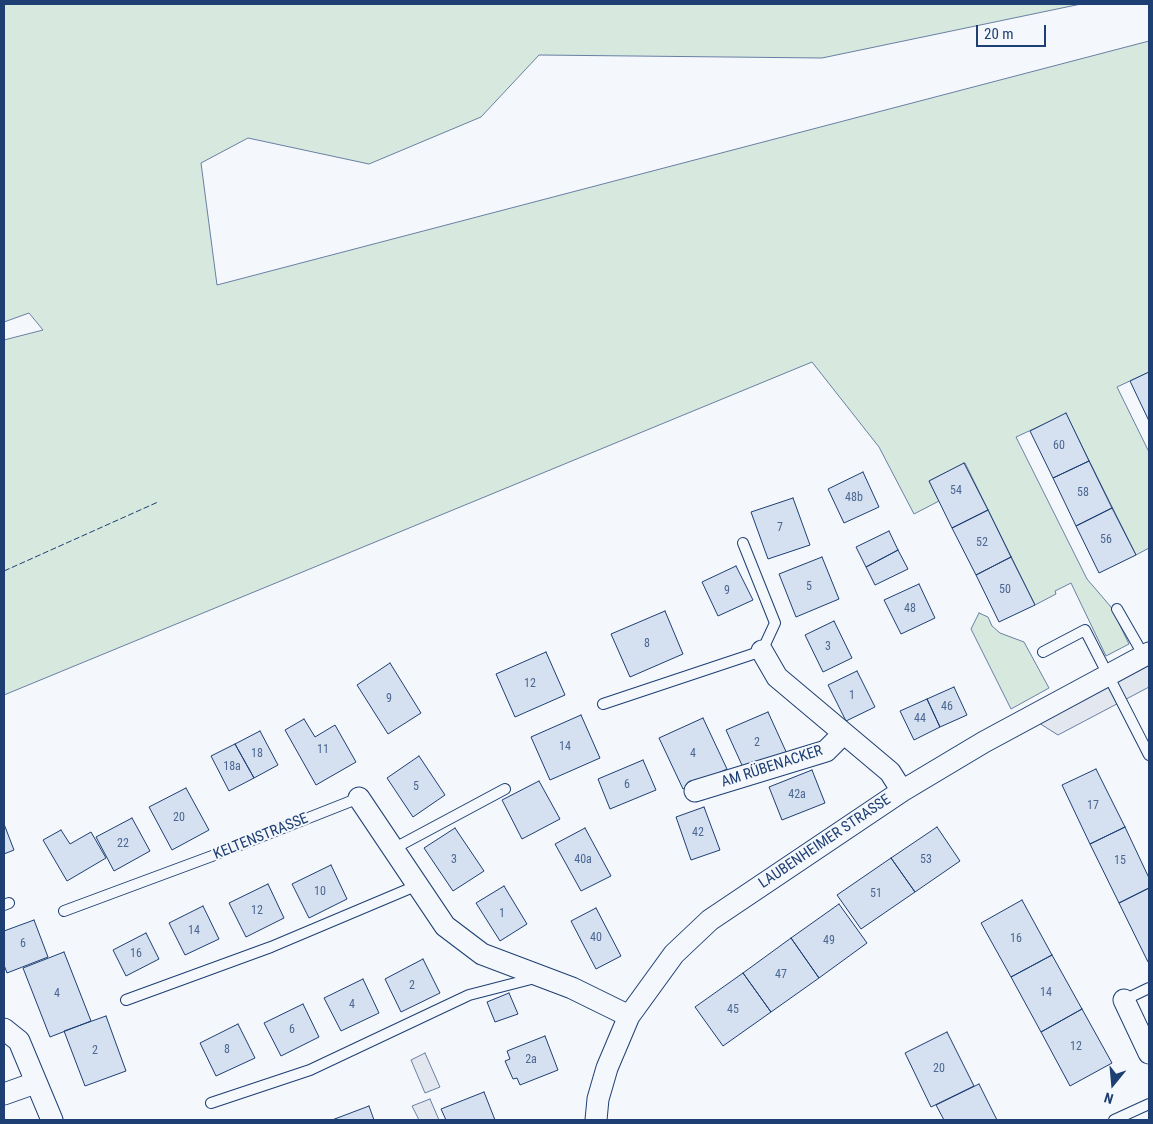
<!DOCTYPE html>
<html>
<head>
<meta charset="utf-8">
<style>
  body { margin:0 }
  #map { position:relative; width:1153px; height:1124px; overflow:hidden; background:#f4f7fb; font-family:"Roboto Condensed",sans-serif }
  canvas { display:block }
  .frame { position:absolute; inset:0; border:5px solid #1d3f73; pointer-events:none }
  .north { position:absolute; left:1088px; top:1059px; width:50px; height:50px; -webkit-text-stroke:4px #f4f7fb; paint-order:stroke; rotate:197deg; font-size:14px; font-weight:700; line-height:20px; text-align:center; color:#1d3f73 }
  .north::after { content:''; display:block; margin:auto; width:18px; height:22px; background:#1d3f73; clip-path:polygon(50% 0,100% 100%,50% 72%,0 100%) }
  .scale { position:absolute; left:976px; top:25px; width:70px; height:22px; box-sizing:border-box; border:2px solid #1d3f73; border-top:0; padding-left:6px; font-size:15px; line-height:18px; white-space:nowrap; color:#1d3f73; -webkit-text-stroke:4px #f4f7fb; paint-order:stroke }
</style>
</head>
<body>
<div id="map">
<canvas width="1153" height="1124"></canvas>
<div class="frame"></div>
<div class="north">N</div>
<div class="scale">20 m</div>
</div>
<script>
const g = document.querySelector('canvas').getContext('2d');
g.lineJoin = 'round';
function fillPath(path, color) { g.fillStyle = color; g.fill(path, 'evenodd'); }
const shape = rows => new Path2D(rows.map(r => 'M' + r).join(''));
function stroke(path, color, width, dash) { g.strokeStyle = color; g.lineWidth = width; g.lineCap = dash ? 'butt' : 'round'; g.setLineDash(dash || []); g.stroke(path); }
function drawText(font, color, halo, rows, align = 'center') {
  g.font = font + ' "Roboto Condensed",sans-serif'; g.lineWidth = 4; g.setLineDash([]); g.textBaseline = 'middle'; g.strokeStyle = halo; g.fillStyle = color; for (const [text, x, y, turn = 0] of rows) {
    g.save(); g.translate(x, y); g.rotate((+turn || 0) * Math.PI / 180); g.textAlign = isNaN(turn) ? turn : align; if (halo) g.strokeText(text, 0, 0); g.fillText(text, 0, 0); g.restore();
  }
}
const green = shape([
  [4,4,1081,4,822,58,539,55,481,117,369,164,248,138,201,163,217,285,1149,41,1149,372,1117,387,1149,452,1149,548,1136,555,1066,414,1016,437,1087,579,1111,607,1129,644,1106,656,1071,583,1055,591,1056,594,1035,605,965,463,929,481,939,501,914,514,879,447,812,362,4,695,4,340,43,330,29,313,4,322,4,4],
  [979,613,988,617,992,626,1000,633,1024,642,1049,688,1011,709,971,629,979,613]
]);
const parking = shape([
  [1149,665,1149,687,1058,735,1039,723,1149,665],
  [425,1053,440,1087,425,1093,411,1060,425,1053],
  [430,1099,439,1120,419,1120,412,1106,430,1099]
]);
const building = shape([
  [1149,372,1149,421,1130,381,1149,372],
  [1066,413,1089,461,1053,478,1030,431,1066,413],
  [1089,461,1112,508,1076,526,1053,478,1089,461],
  [964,463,988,510,952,528,929,481,964,463],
  [863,472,879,507,844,523,828,489,863,472],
  [793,498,810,545,768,559,751,512,793,498],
  [1112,508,1136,555,1099,573,1076,526,1112,508],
  [988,510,1011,557,976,575,952,528,988,510],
  [889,531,898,550,866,567,856,547,889,531],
  [898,550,908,569,875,585,866,567,898,550],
  [822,557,839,599,796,617,779,574,822,557],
  [1011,557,1035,605,999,622,976,575,1011,557],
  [736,566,753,600,718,616,702,582,736,566],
  [919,584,935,618,901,634,884,600,919,584],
  [665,611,683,654,630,677,611,634,665,611],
  [834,621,852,658,823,672,805,635,834,621],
  [546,652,565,695,515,717,496,674,546,652],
  [390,663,421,713,388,734,357,685,390,663],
  [857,671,875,707,846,721,828,685,857,671],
  [954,687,967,715,940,727,927,699,954,687],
  [927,699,940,727,914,740,900,711,927,699],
  [768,712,788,756,746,774,726,730,768,712],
  [581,715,600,758,550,780,531,737,581,715],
  [703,718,727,769,683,789,659,738,703,718],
  [304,719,315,737,335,725,356,762,316,785,285,730,304,719],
  [260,731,278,765,254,778,235,744,260,731],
  [235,744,254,778,229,791,211,756,235,744],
  [419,756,445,795,413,817,387,778,419,756],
  [643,760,656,790,610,809,598,779,643,760],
  [1096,769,1125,827,1090,844,1062,785,1096,769],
  [812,770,825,803,782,820,769,787,812,770],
  [539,781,560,819,522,839,502,800,539,781],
  [186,788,209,830,172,850,149,807,186,788],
  [704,807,720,850,691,860,676,817,704,807],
  [132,818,150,851,114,871,96,837,132,818],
  [4,824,14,850,4,854,4,824],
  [937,827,960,861,915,892,891,858,937,827],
  [1125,827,1149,878,1149,888,1119,903,1090,844,1125,827],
  [455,828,484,871,453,891,424,848,455,828],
  [585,828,611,876,581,891,555,844,585,828],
  [61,830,70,844,91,832,106,858,67,881,43,840,61,830],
  [891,858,915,892,861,929,837,895,891,858],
  [331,865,347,899,309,918,292,884,331,865],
  [268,884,284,918,246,937,229,903,268,884],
  [504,886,527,924,500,941,476,903,504,886],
  [1149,888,1149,961,1148,962,1119,903,1149,888],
  [1022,900,1052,955,1011,977,981,923,1022,900],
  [839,904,867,943,819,978,791,938,839,904],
  [203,906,219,939,185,955,169,923,203,906],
  [596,908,621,956,596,969,571,921,596,908],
  [34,920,48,957,7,973,4,965,4,931,34,920],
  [146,933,159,959,126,976,113,950,146,933],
  [791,938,819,978,771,1012,743,973,791,938],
  [64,952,91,1021,50,1037,23,968,64,952],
  [1052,955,1082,1009,1041,1032,1011,977,1052,955],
  [423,959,440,993,401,1012,385,979,423,959],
  [743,973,771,1012,723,1046,695,1007,743,973],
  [363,979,379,1013,341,1031,324,998,363,979],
  [509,993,518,1014,495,1022,487,1002,509,993],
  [303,1004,319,1037,281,1056,264,1023,303,1004],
  [1082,1009,1112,1063,1070,1086,1041,1032,1082,1009],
  [106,1016,126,1071,85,1086,64,1031,106,1016],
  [238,1024,255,1058,216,1076,200,1043,238,1024],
  [947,1032,974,1086,931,1107,905,1053,947,1032],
  [545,1036,558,1070,520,1085,517,1078,513,1079,505,1061,510,1059,507,1051,545,1036],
  [979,1084,997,1120,944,1120,936,1105,979,1084],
  [484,1092,495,1120,446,1120,441,1109,484,1092],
  [369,1106,374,1120,332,1120,369,1106]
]);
const service = shape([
  [1117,609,1144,656],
  [1043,652,1085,630,1149,755],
  [603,704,762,651,775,623,743,543],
  [393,849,505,789],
  [4,905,9,903],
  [64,911,212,856,359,798],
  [126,1000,271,947,418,885],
  [1124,1000,1149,988],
  [211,1103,310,1070,469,995,535,978],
  [1114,1120,1149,1104]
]);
const minor = shape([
  [762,651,777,677,890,772,902,791],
  [695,791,826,751,843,734],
  [359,798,445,926,482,954,572,988,629,1016],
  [1124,1000,1149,1053],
  [4,1029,19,1041,52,1120],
  [4,1094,35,1083],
  [596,1120,598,1099,607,1068,629,1016,674,954,710,920,902,791,984,742,1149,653]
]);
const fence = shape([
  [4,571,158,502]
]);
const numberNames = [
  ["60",1059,446],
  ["54",956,491],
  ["58",1083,493],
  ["48b",854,498],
  ["7",780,528],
  ["56",1106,540],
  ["52",982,543],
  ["5",809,587],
  ["50",1005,590],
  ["9",727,591],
  ["48",910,609],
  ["8",647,644],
  ["3",828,647],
  ["12",530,684],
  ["1",852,696],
  ["9",389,699],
  ["46",947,707],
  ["44",920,719],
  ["2",757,743],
  ["14",565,747],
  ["11",323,750],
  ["18",257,754],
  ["4",693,754],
  ["18a",232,767],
  ["6",627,785],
  ["5",416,787],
  ["42a",797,795],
  ["17",1093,806],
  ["20",179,818],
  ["42",698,833],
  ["22",123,844],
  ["3",454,860],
  ["40a",583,860],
  ["53",926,860],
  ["15",1120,861],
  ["10",320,892],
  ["51",876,894],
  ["12",257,911],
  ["1",502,914],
  ["14",194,931],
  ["40",596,938],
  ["16",1016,939],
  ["49",829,941],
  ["6",23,944],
  ["16",136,954],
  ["47",781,975],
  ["2",412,986],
  ["14",1046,993],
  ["4",57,994],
  ["4",352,1005],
  ["45",733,1010],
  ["6",292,1030],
  ["12",1076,1047],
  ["8",227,1050],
  ["2",95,1051],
  ["2a",531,1060],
  ["20",939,1069]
];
const streetNames = [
  ["AM RÜBENACKER",772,767,-18],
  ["KELTENSTRASSE",261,837,-22],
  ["LAUBENHEIMER STRASSE",825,842,-34]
];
fillPath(green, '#d7e8df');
stroke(green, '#687fa3', 1);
fillPath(parking, '#e3e8f0');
stroke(parking, '#687fa3', 1);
fillPath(building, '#d5e0f0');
stroke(building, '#1d3f73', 1);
stroke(service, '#1d3f73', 12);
stroke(minor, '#1d3f73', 23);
stroke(service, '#f4f7fb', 10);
stroke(minor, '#f4f7fb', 21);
stroke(fence, '#1d3f73', 1, [6, 2.5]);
drawText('12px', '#4b6792', null, numberNames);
drawText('15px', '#1d3f73', '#f4f7fb', streetNames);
</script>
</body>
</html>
